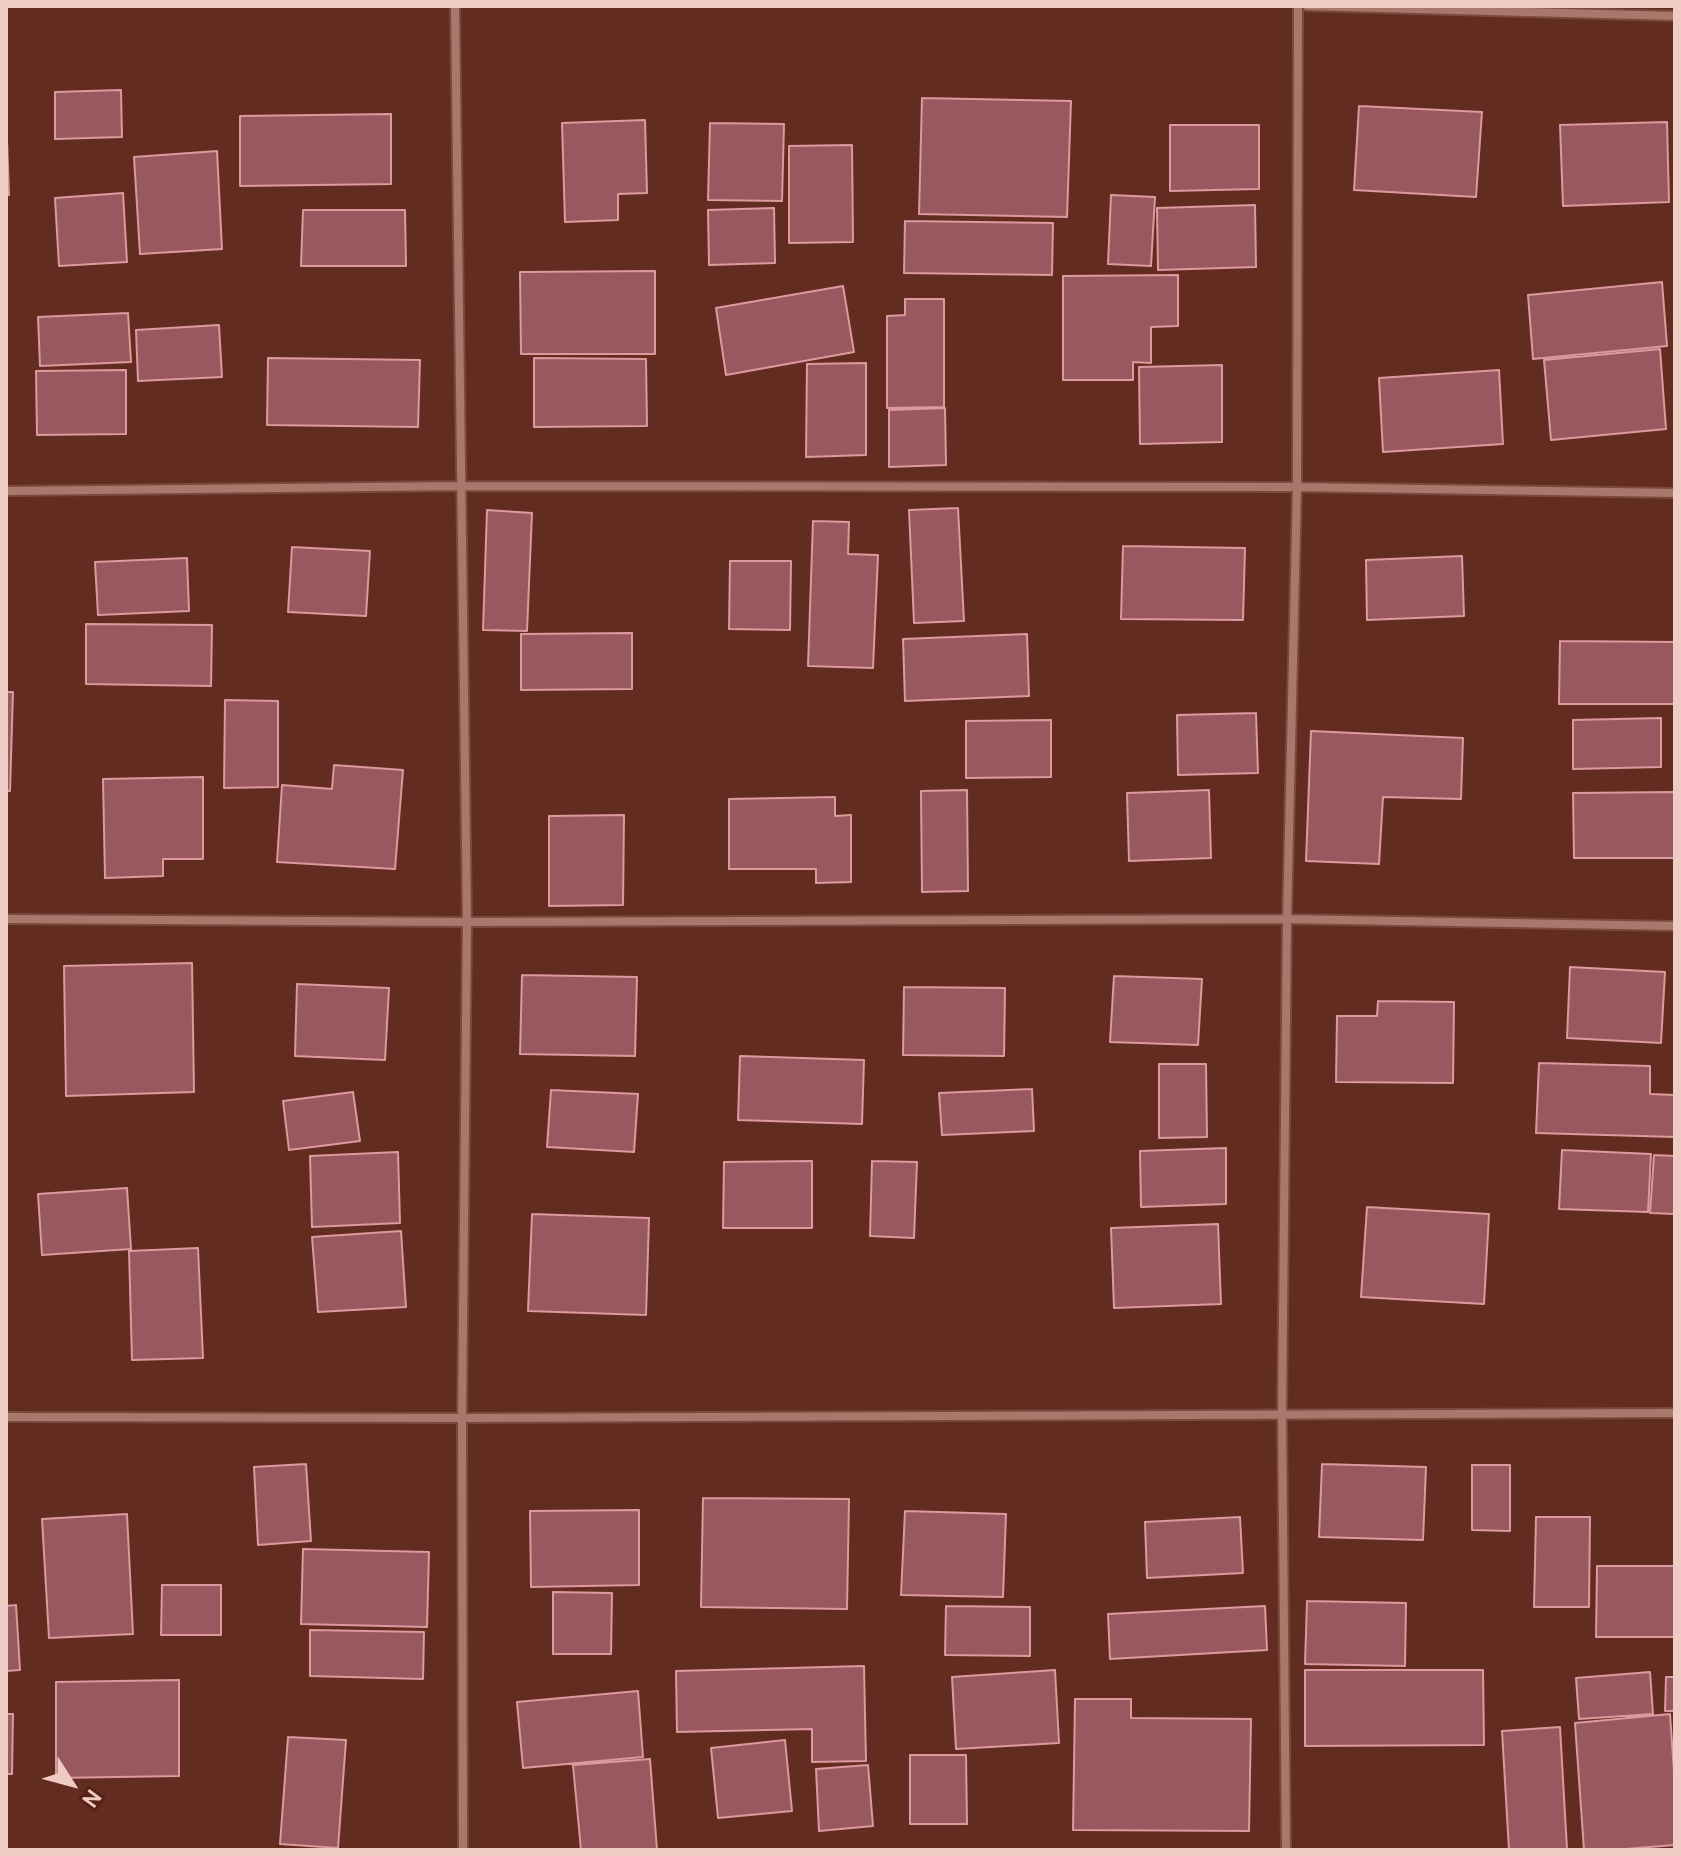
<!DOCTYPE html>
<html>
<head>
<meta charset="utf-8">
<style>
  body { margin:0 }
  #map { position:relative; width:1681px; height:1856px; overflow:hidden; background:#632c20; font-family:Cabin,sans-serif }
  canvas { display:block }
  .frame { position:absolute; inset:0; border:8px solid #eecbc3; pointer-events:none }
  .north { position:absolute; left:32px; top:1744px; width:80px; height:80px; -webkit-text-stroke:6px #572116; paint-order:stroke; rotate:126deg; font-size:22px; font-weight:700; line-height:32px; text-align:center; color:#eecbc3 }
  .north::after { content:''; display:block; margin:auto; width:28px; height:36px; background:#eecbc3; clip-path:polygon(50% 0,100% 100%,50% 72%,0 100%) }
</style>
</head>
<body>
<div id="map">
<canvas width="1681" height="1856"></canvas>
<div class="frame"></div>
<div class="north">N</div>
</div>
<script>
const g = document.querySelector('canvas').getContext('2d');
g.lineJoin = 'round';
function fillPath(path, color) { g.fillStyle = color; g.fill(path, 'evenodd'); }
const shape = rows => new Path2D(rows.map(r => 'M' + r).join(''));
function stroke(path, color, width, dash) { g.strokeStyle = color; g.lineWidth = width; g.lineCap = dash ? 'butt' : 'round'; g.setLineDash(dash || []); g.stroke(path); }
const building = shape([
  [121,90,122,137,55,139,55,92,121,90],
  [922,98,1071,101,1067,217,919,214,922,98],
  [1359,106,1482,112,1476,197,1354,190,1359,106],
  [6,112,9,195,6,195,6,112],
  [391,114,391,184,240,186,240,116,391,114],
  [645,120,647,193,618,194,618,220,565,222,562,123,645,120],
  [1667,122,1669,202,1563,206,1560,125,1667,122],
  [710,123,784,124,782,201,708,200,710,123],
  [1170,125,1259,125,1259,189,1170,191,1170,125],
  [852,145,853,242,789,243,789,146,852,145],
  [217,151,222,249,140,254,134,157,217,151],
  [123,193,127,262,59,266,55,198,123,193],
  [1111,195,1155,197,1151,266,1108,264,1111,195],
  [1255,205,1256,267,1158,270,1157,208,1255,205],
  [774,208,775,263,709,265,708,210,774,208],
  [303,210,405,210,406,266,301,266,303,210],
  [905,221,1053,223,1052,275,904,273,905,221],
  [655,271,655,354,521,354,520,272,655,271],
  [1178,275,1178,326,1151,327,1151,363,1133,362,1133,380,1063,380,1063,276,1178,275],
  [1662,282,1667,346,1533,359,1528,295,1662,282],
  [843,286,854,352,726,375,716,308,843,286],
  [905,299,944,299,944,407,887,408,887,316,905,315,905,299],
  [128,313,131,362,40,366,38,317,128,313],
  [219,325,222,377,138,381,136,330,219,325],
  [1660,349,1666,429,1551,440,1544,360,1660,349],
  [268,358,420,360,418,427,267,425,268,358],
  [534,358,646,359,647,426,534,427,534,358],
  [866,363,866,455,806,457,807,364,866,363],
  [1222,365,1222,442,1140,444,1139,367,1222,365],
  [126,370,126,434,37,435,36,371,126,370],
  [1499,370,1503,444,1383,452,1379,378,1499,370],
  [945,408,946,465,889,467,889,410,945,408],
  [958,508,964,621,914,623,909,510,958,508],
  [487,510,532,513,527,631,483,630,487,510],
  [813,521,849,522,848,554,878,555,873,668,808,666,813,521],
  [1123,546,1245,548,1243,620,1121,619,1123,546],
  [292,547,370,551,366,616,288,612,292,547],
  [1462,556,1464,616,1367,620,1366,560,1462,556],
  [187,558,189,611,98,615,95,562,187,558],
  [730,561,791,561,790,630,729,629,730,561],
  [86,624,212,625,211,686,86,684,86,624],
  [632,633,632,689,521,690,521,634,632,633],
  [1027,634,1029,696,905,701,903,639,1027,634],
  [1560,641,1675,642,1675,704,1559,704,1560,641],
  [6,692,13,692,10,791,6,791,6,692],
  [225,700,278,701,278,787,224,788,225,700],
  [1256,713,1258,773,1178,775,1177,715,1256,713],
  [1661,718,1661,767,1573,769,1573,720,1661,718],
  [1051,720,1051,777,966,778,966,721,1051,720],
  [1311,731,1463,738,1461,799,1383,797,1379,864,1306,861,1311,731],
  [334,765,403,770,395,869,277,862,282,785,332,789,334,765],
  [203,777,203,859,163,859,163,876,105,878,103,779,203,777],
  [967,790,968,891,922,892,921,791,967,790],
  [1209,790,1211,858,1129,861,1127,793,1209,790],
  [1675,792,1675,858,1574,858,1573,793,1675,792],
  [835,797,835,816,851,815,851,882,816,883,816,869,729,869,729,799,835,797],
  [624,815,623,905,549,906,549,816,624,815],
  [192,963,194,1092,66,1096,64,966,192,963],
  [1570,967,1665,972,1661,1043,1567,1038,1570,967],
  [522,975,637,977,635,1056,520,1054,522,975],
  [1114,976,1202,979,1198,1045,1110,1042,1114,976],
  [297,984,389,988,385,1060,295,1056,297,984],
  [904,987,1005,988,1004,1056,903,1055,904,987],
  [1378,1001,1454,1002,1453,1083,1336,1082,1337,1016,1377,1016,1378,1001],
  [740,1056,864,1060,862,1124,738,1120,740,1056],
  [1539,1063,1650,1066,1650,1094,1675,1095,1675,1137,1536,1133,1539,1063],
  [1159,1064,1206,1064,1207,1137,1159,1138,1159,1064],
  [1032,1089,1034,1131,942,1135,939,1093,1032,1089],
  [551,1090,638,1094,634,1152,547,1147,551,1090],
  [353,1092,360,1141,289,1150,283,1101,353,1092],
  [1226,1148,1226,1204,1141,1207,1140,1151,1226,1148],
  [1562,1150,1651,1154,1648,1212,1559,1209,1562,1150],
  [398,1152,400,1223,312,1227,310,1156,398,1152],
  [1654,1155,1675,1156,1675,1214,1650,1213,1654,1155],
  [812,1161,812,1228,723,1228,724,1162,812,1161],
  [872,1161,917,1162,914,1238,870,1236,872,1161],
  [127,1188,131,1249,42,1255,38,1194,127,1188],
  [1367,1207,1489,1214,1484,1304,1361,1297,1367,1207],
  [532,1214,649,1218,646,1315,528,1311,532,1214],
  [1218,1224,1221,1304,1114,1308,1111,1228,1218,1224],
  [401,1231,406,1307,318,1312,312,1237,401,1231],
  [198,1248,203,1358,132,1360,129,1251,198,1248],
  [306,1464,311,1541,258,1545,254,1467,306,1464],
  [1322,1464,1426,1467,1423,1540,1319,1537,1322,1464],
  [1472,1465,1510,1465,1510,1531,1472,1530,1472,1465],
  [703,1498,849,1499,847,1609,701,1607,703,1498],
  [639,1510,639,1585,531,1587,530,1511,639,1510],
  [905,1511,1006,1514,1003,1597,901,1595,905,1511],
  [127,1514,133,1634,49,1638,42,1519,127,1514],
  [1240,1517,1243,1573,1147,1578,1145,1522,1240,1517],
  [1536,1517,1590,1517,1589,1607,1534,1607,1536,1517],
  [303,1549,429,1552,427,1627,301,1624,303,1549],
  [1597,1566,1675,1566,1675,1637,1596,1637,1597,1566],
  [162,1585,221,1585,221,1635,161,1635,162,1585],
  [553,1592,612,1593,611,1654,553,1654,553,1592],
  [1307,1601,1406,1603,1405,1666,1305,1664,1307,1601],
  [16,1605,20,1670,6,1671,6,1606,16,1605],
  [946,1606,1030,1607,1030,1656,945,1655,946,1606],
  [1265,1606,1267,1650,1110,1659,1108,1614,1265,1606],
  [310,1630,424,1632,423,1679,310,1676,310,1630],
  [864,1666,866,1761,812,1762,812,1729,677,1732,676,1671,864,1666],
  [1055,1670,1059,1743,956,1749,952,1677,1055,1670],
  [1305,1670,1483,1670,1484,1745,1305,1746,1305,1670],
  [1650,1672,1653,1714,1579,1719,1576,1678,1650,1672],
  [1666,1677,1675,1677,1675,1711,1665,1711,1666,1677],
  [179,1680,179,1776,56,1778,56,1682,179,1680],
  [638,1691,643,1757,523,1768,517,1702,638,1691],
  [1075,1699,1131,1699,1131,1718,1251,1719,1249,1831,1073,1830,1075,1699],
  [6,1714,13,1714,12,1774,6,1774,6,1714],
  [1670,1714,1675,1786,1675,1845,1613,1850,1584,1850,1575,1723,1670,1714],
  [1560,1727,1567,1849,1509,1850,1502,1731,1560,1727],
  [288,1737,346,1740,338,1848,280,1844,288,1737],
  [785,1740,792,1811,718,1818,711,1748,785,1740],
  [910,1755,966,1755,967,1824,910,1824,910,1755],
  [650,1759,657,1850,581,1850,573,1765,650,1759],
  [868,1765,873,1826,819,1831,816,1769,868,1765]
]);
const minor = shape([
  [455,6,467,922,462,1418,463,1850],
  [1307,6,1675,16],
  [6,491,461,486,1297,487,1675,493],
  [6,919,467,922,1287,919,1675,926],
  [6,1417,462,1418,1675,1413],
  [1286,1850,1282,1414,1287,919,1297,487,1298,6]
]);
fillPath(building, '#97595f');
stroke(building, '#dd999e', 2);
stroke(minor, '#7c493d', 12);
stroke(minor, '#a9786c', 8);
</script>
</body>
</html>
